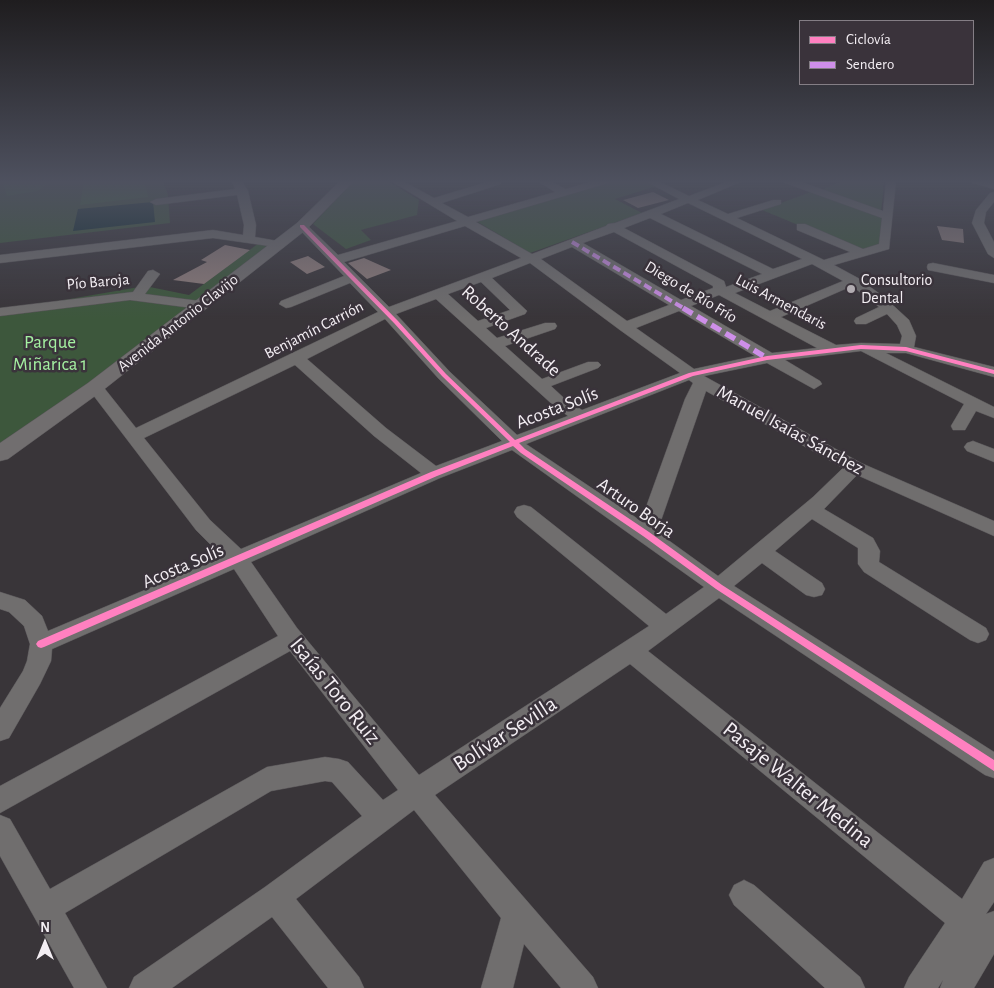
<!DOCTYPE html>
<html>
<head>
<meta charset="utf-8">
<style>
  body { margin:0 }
  #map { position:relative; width:994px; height:988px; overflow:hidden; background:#393539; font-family:"Alegreya Sans",sans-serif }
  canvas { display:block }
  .legend { position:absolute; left:799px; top:20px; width:175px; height:65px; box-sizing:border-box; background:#3a333b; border:1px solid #847e85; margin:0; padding:6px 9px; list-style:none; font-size:15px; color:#f3eef3 }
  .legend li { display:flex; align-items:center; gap:10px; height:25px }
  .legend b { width:25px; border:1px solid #847e85 }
  .north { position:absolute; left:20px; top:918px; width:50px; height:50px; -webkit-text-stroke:4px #3a333b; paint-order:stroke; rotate:0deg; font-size:14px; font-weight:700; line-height:20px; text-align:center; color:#f3eef3 }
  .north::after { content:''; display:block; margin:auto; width:18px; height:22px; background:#f3eef3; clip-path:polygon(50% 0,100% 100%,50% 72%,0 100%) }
</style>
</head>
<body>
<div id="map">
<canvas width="994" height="988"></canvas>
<ul class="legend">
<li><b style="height:6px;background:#ff80c0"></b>Ciclovía</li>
<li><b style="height:6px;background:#ce8fe9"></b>Sendero</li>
</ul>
<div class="north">N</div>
</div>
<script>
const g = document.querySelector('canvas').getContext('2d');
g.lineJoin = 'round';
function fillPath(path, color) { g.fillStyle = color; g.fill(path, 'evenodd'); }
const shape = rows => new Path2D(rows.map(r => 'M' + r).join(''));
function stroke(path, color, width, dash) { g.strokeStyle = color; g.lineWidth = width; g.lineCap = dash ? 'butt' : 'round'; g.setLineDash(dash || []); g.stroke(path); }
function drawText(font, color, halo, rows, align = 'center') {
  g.font = font + ' "Alegreya Sans",sans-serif'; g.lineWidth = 5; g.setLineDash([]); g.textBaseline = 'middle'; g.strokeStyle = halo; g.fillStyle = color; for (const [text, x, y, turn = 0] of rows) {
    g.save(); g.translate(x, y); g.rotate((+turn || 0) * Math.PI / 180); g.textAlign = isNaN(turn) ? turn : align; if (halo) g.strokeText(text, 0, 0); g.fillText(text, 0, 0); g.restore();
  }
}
const green = shape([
  [0,181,163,181,168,195,170,223,0,243],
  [354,181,388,181,419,200,417,215,361,230,371,240,346,249,313,224],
  [609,181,644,181,657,186,615,199,642,213,530,253,476,221],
  [842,181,877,181,884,183,881,212,820,190],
  [816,190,883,216,881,245,861,251,762,210],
  [259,243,274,246,0,450,0,311,145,286,189,295]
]);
const forest = shape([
  [2,181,53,181,37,191,7,196],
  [84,181,141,181,145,184,148,197,80,205]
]);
const water = shape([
  [153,202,155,222,73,231,78,209]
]);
const building = shape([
  [653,192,669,200,638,208,623,200],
  [937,226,963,229,964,243,942,240],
  [225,245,250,250,204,284,173,280,207,262,201,260],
  [308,256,325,267,307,274,290,262],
  [364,258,391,270,367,279,348,263]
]);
const minor = shape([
  [232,181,242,181,248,191,256,225,255,237,283,242,285,245,283,248,213,238,0,263,0,255,213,230,243,235,244,225,237,195,156,205,150,202,156,199,235,189,232,181],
  [391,181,403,181,434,198,490,181,501,181,501,184,442,203,468,217,555,192,537,181,550,181,566,189,593,181,609,181,608,183,476,222,532,254,606,226,608,224,615,223,679,199,645,181,658,181,689,196,729,181,743,181,698,200,728,214,773,200,781,200,781,204,737,218,824,260,850,252,797,230,797,224,805,224,863,249,879,244,882,218,785,183,784,181,799,181,883,211,886,181,896,181,889,249,834,265,858,278,884,297,909,320,916,336,914,347,994,367,994,377,906,353,886,353,994,407,994,418,976,411,965,430,953,430,951,426,964,404,861,351,785,360,820,381,822,384,814,389,767,363,704,376,861,463,994,521,994,536,857,475,824,509,873,538,880,551,879,562,986,628,989,634,986,640,978,643,970,640,864,572,858,564,858,548,812,519,775,551,822,583,825,589,822,595,814,597,806,595,762,563,734,586,994,752,994,778,985,775,719,598,648,651,962,899,984,862,994,858,994,902,986,914,994,911,994,954,974,988,940,988,943,980,938,988,904,988,909,977,945,923,630,664,435,795,593,977,598,988,561,988,524,944,513,988,481,988,501,918,414,810,296,899,359,977,364,988,328,988,272,917,172,988,129,988,134,977,265,887,362,816,332,782,325,781,271,791,65,913,107,988,74,988,0,856,0,815,10,819,50,889,267,767,325,757,339,759,348,762,383,800,398,790,290,651,0,813,0,786,278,636,234,569,52,649,51,661,40,684,9,738,0,741,0,708,23,671,27,661,30,644,24,626,9,612,0,609,0,592,25,600,42,616,48,631,223,557,196,530,87,387,95,382,101,384,136,428,378,312,350,283,291,307,286,308,279,304,281,301,344,276,298,228,298,224,306,224,338,255,457,221,391,181],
  [688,203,723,220,802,259,773,269,661,214,688,203],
  [650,218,762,274,726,287,724,281,624,228,650,218],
  [465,226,521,258,389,307,344,262,465,226],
  [614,232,713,286,713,288,681,300,583,243,614,232],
  [572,247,669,305,627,321,541,259,572,247],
  [530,263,620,330,680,373,582,410,565,399,551,386,598,368,601,365,598,362,588,362,542,379,505,346,555,329,557,326,555,323,545,323,497,338,486,328,525,314,527,311,492,278,530,263],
  [812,264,843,281,770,311,735,293,812,264],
  [481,282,510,310,478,321,448,294,481,282],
  [852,286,879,307,856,318,854,321,856,324,866,324,887,314,897,325,902,336,900,344,861,343,836,345,781,317,852,286],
  [719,295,817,348,772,353,691,306,719,295],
  [436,299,553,405,568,416,517,435,450,372,396,314,436,299],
  [679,311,755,356,694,369,636,328,679,311],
  [385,319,438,378,502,441,436,466,386,428,307,359,385,319],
  [295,365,374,436,421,473,241,549,210,520,144,438,295,365],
  [689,380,693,383,685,399,641,521,526,444,689,380],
  [706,391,843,468,813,497,718,576,657,532,706,391],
  [512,450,704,587,666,614,531,507,524,505,517,507,514,512,517,517,649,626,419,775,297,628,251,562,440,478,512,450],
  [971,181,994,183,994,189,972,183,971,181],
  [994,192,994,202,986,212,984,223,994,242,994,258,988,254,972,223,976,210,990,193,994,192],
  [933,263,994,275,994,283,928,270,927,267,928,264,933,263],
  [153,270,160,274,145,294,200,301,207,305,200,309,130,300,0,316,0,308,133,292,148,271,153,270],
  [973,441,994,449,994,462,967,451,964,447,967,443,973,441],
  [744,880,754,885,860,977,865,988,825,988,734,905,729,895,734,885,744,880]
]);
const major = shape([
  [340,181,354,181,307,229,102,391,8,459,0,461,0,443,88,383,258,253,297,223,340,181]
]);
const quietFar1 = shape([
  [572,242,685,309]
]);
const quiet = shape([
  [683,308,767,358]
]);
const cycleway = shape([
  [300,225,304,225,398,321,446,374,515,440,689,373,767,356,861,345,906,347,994,370,994,374,906,351,861,349,767,360,693,376,519,443,525,449,649,532,722,585,994,760,994,771,716,589,643,536,521,453,513,446,437,476,44,647,41,648,38,647,36,644,38,641,431,472,510,442,442,376,394,323,300,227,300,225]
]);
const markers = [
  [851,289,5,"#b2adb2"]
];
const farPoinames = [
  ["Consultorio",861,280],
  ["Dental",861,298]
];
const farStreetnames = [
  ["Pío Baroja",98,282,-5],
  ["Diego de Río Frío",691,292,31],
  ["Luis Armendaris",781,302,28],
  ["Avenida Antonio Clavijo",178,323,-38],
  ["Benjamín Carrión",314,330,-27]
];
const streetNames = [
  ["Roberto Andrade",511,331,42],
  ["Acosta Solís",557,408,-21],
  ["Manuel Isaías Sánchez",790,430,29],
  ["Arturo Borja",636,508,35],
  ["Acosta Solís",183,566,-23]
];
const parkNames = [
  ["Parque",50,342],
  ["Miñarica 1",50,364]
];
const nearStreetnames = [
  ["Isaías Toro Ruiz",335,691,51],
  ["Bolívar Sevilla",505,734,-33],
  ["Pasaje Walter Medina",798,785,39]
];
fillPath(green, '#3d573c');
fillPath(forest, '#3e6b3d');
fillPath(water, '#0c2a31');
fillPath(building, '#8c7b7a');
stroke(minor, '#565356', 1);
stroke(major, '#565356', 1);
fillPath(minor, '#706e6e');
fillPath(major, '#716e6f');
stroke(quietFar1, '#ce8fe9', 4, [8, 4]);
stroke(quiet, '#ce8fe9', 5.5, [11, 5.5]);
fillPath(cycleway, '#ff80c0');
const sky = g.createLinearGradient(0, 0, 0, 319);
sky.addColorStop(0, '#1f1d1f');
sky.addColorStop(0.57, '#4e515f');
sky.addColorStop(1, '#4e515f00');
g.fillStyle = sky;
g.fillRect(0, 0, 994, 319);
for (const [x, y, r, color] of markers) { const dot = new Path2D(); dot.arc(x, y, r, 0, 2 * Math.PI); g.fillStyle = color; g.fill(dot); stroke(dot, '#3a333b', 2); }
drawText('16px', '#f3eef3', '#3a333b', farPoinames, 'left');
drawText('16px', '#f3eef3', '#3a333b', farStreetnames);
drawText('19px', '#f3eef3', '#3a333b', streetNames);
drawText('19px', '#a4f0a1', '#3a333b', parkNames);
drawText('22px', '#f3eef3', '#3a333b', nearStreetnames);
</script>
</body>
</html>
